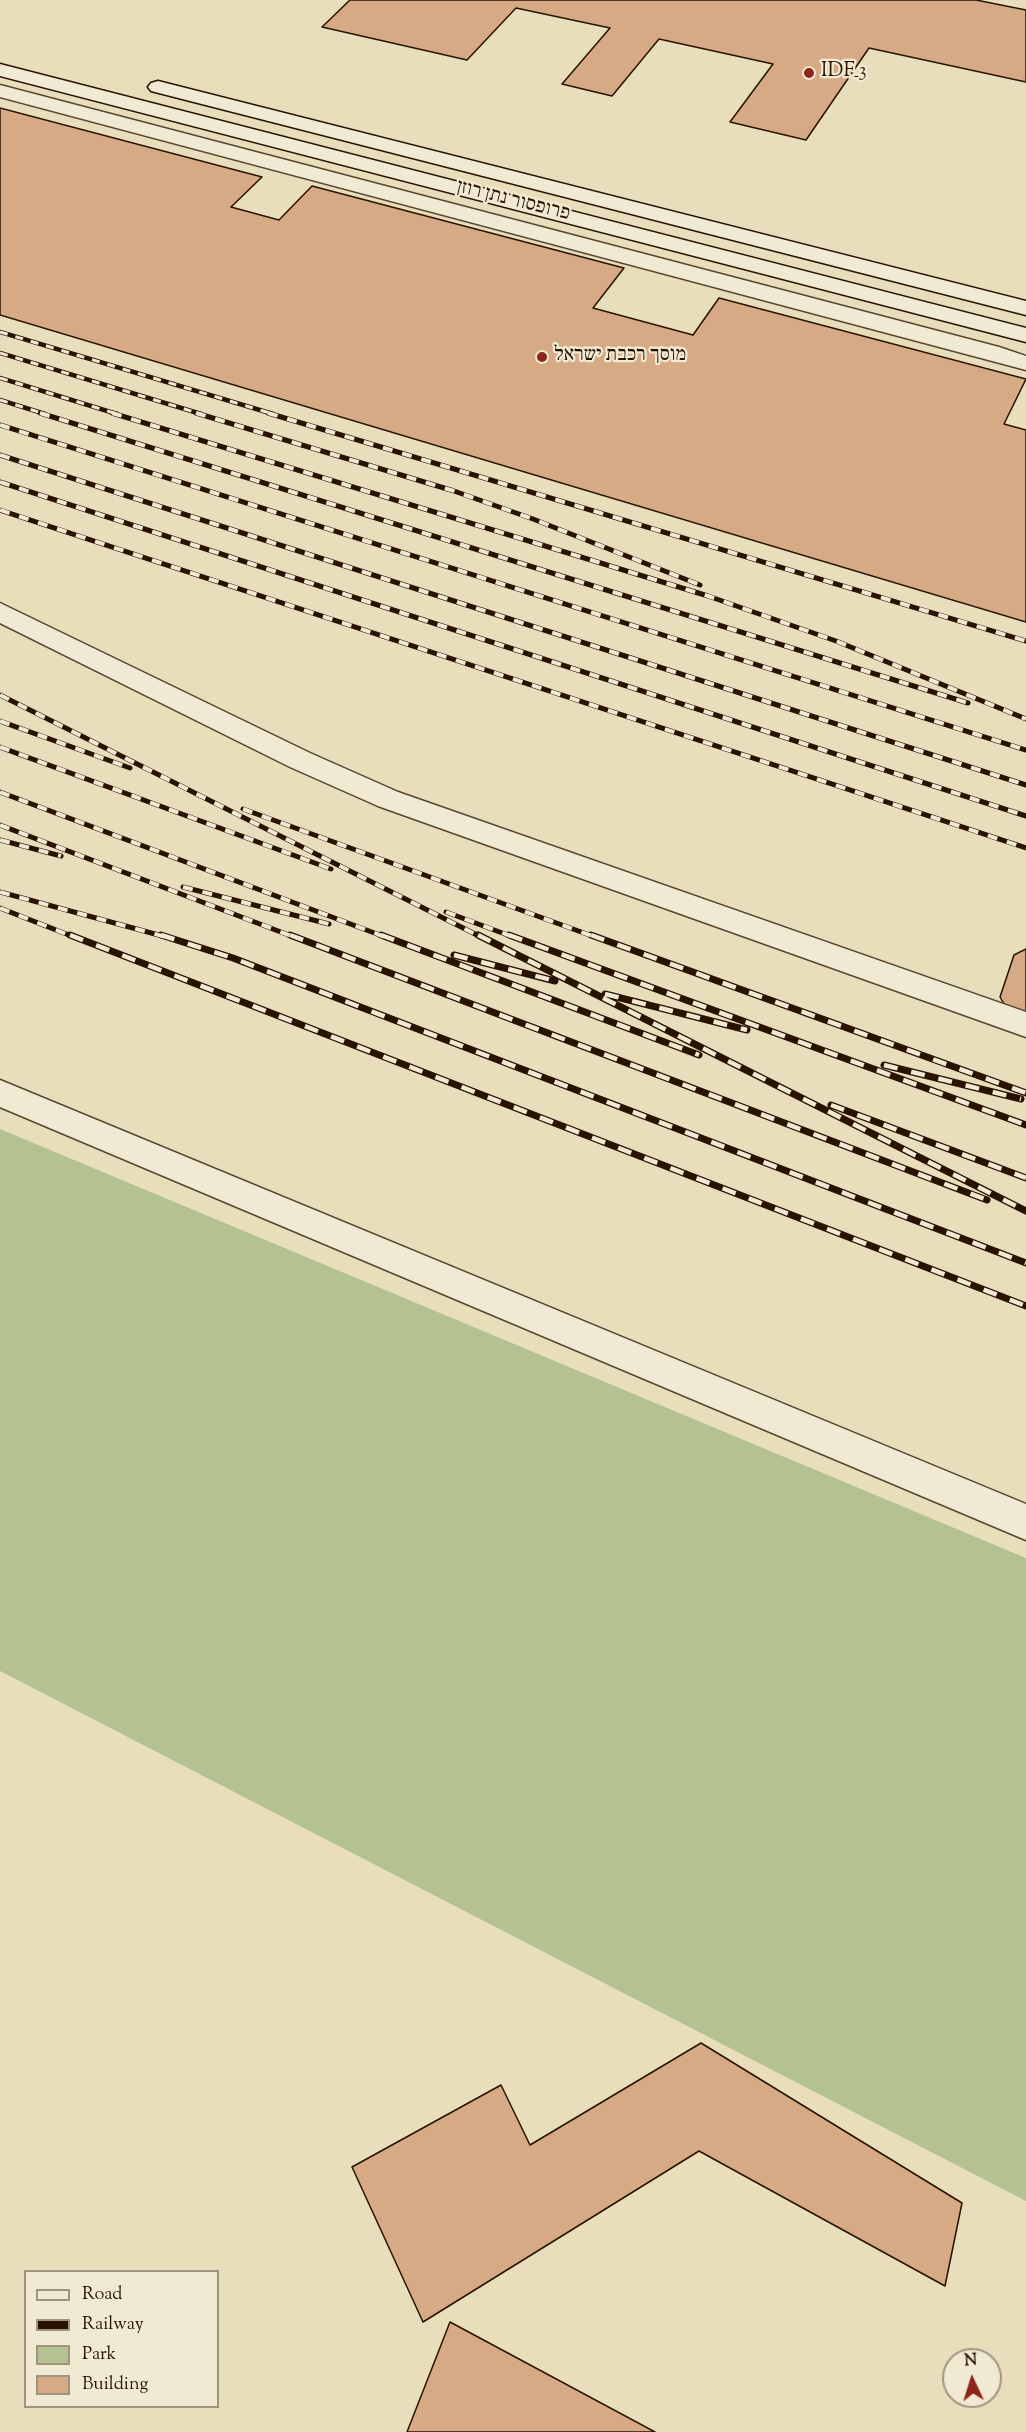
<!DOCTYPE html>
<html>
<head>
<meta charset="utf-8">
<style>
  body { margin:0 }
  #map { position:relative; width:1026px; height:2432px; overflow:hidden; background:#e9debb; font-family:"Sorts Mill Goudy",serif }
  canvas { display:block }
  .legend { position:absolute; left:24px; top:2270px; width:195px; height:138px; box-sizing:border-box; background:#f1ead3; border:2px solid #a1947f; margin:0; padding:8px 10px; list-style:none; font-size:18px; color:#281200 }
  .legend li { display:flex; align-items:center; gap:12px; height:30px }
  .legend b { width:30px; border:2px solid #a1947f }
  .north { position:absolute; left:942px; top:2348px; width:60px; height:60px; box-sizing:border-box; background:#f1ead3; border:2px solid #a1947f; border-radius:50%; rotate:356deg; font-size:16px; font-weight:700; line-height:24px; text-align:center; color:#281200 }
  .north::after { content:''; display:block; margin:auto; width:21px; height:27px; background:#8f2418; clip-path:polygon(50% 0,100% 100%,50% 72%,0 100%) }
</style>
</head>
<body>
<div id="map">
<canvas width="1026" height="2432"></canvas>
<ul class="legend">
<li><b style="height:8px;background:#f1ead3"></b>Road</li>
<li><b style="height:8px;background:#281200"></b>Railway</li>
<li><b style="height:16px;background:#b4c292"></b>Park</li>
<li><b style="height:16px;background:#d6aa84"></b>Building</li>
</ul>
<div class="north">N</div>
</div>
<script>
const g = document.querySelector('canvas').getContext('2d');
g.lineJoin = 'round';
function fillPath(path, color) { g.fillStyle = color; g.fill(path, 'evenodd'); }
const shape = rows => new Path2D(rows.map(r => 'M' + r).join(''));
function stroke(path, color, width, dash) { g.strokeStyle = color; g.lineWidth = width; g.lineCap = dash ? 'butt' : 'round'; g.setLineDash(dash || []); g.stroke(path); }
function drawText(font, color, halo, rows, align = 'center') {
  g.font = font + ' "Sorts Mill Goudy","Frank Ruhl Libre",serif'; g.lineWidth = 4.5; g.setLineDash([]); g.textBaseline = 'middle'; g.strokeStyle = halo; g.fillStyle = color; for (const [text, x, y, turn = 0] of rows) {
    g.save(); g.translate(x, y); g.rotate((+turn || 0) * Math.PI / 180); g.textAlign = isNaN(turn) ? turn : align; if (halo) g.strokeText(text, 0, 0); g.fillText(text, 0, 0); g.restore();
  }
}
const green = shape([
  [0,1129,1026,1558,1026,2201,0,1671]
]);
const building = shape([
  [350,0,976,0,1026,10,1026,82,869,48,806,140,730,122,773,64,659,39,612,96,562,84,610,28,516,8,467,60,322,27,350,0],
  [0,108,262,177,231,207,279,220,312,186,624,268,593,308,693,335,719,298,1026,379,1004,424,1026,430,1026,622,0,315,0,108],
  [1026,949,1026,1018,1008,1011,1000,997,1014,955,1026,949],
  [701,2043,962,2203,945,2286,699,2151,423,2322,352,2167,501,2085,530,2145,701,2043],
  [450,2322,655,2432,407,2432,450,2322]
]);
const street = shape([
  [0,85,999,347,1026,356,1026,370,0,97,0,85],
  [0,603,310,753,398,792,1026,1012,1026,1037,378,806,290,767,0,623,0,603],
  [0,1080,1026,1504,1026,1540,0,1107,0,1080]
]);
const secondary = shape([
  [0,64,1026,328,1026,342,0,76,0,64],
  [158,81,1026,301,1026,315,151,91,148,87,151,83,158,81]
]);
const railFar2 = shape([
  [0,332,273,414],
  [0,353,201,414],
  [0,378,117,414],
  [0,400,45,414]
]);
const railFar1 = shape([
  [40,413,968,703],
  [112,413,708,596,836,641,1026,719],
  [196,413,454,491,533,519,700,585],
  [268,413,1026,641],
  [0,425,1026,750],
  [0,455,1026,785],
  [0,482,1026,816],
  [0,510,1026,848],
  [0,695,481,937],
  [0,721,130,768],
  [0,747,331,869],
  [0,792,385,937],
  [243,809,595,937],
  [0,825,294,937],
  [0,840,61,856],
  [183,887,329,924],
  [0,892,166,937],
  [0,908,74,937],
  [446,912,513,937]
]);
const rail = shape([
  [70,935,1026,1306],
  [161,935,233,958,1026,1263],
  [290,935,987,1200],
  [381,935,699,1055],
  [478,935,1026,1211],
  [509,935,1026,1125],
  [591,935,1026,1093],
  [454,955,555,981],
  [605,994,747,1030],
  [884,1065,1021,1099],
  [831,1105,1026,1178]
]);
const markers = [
  [809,73,6,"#8f2418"],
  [542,357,6,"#8f2418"]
];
const farPoinames = [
  ["IDF_3",821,73],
  ["מוסך רכבת ישראל",554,357]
];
const farStreetnames = [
  ["פרופסור נתן רוזן",513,202,14]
];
fillPath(green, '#b4c292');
fillPath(building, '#d6aa84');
stroke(building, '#281200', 1.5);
stroke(street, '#58452f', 3);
stroke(secondary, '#281200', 3);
fillPath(street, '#f1ead3');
fillPath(secondary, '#f1ead3');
stroke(railFar2, '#281200', 4.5);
stroke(railFar1, '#281200', 5);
stroke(rail, '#281200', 7);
stroke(railFar2, '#f1ead3', 3, [8]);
stroke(railFar1, '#f1ead3', 4, [10]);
stroke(rail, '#f1ead3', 4.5, [14]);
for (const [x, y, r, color] of markers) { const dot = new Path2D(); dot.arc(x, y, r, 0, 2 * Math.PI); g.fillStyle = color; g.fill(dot); stroke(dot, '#f1ead3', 2); }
drawText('20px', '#281200', '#f1ead3', farPoinames, 'left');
drawText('20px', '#281200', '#f1ead3', farStreetnames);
</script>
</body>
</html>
